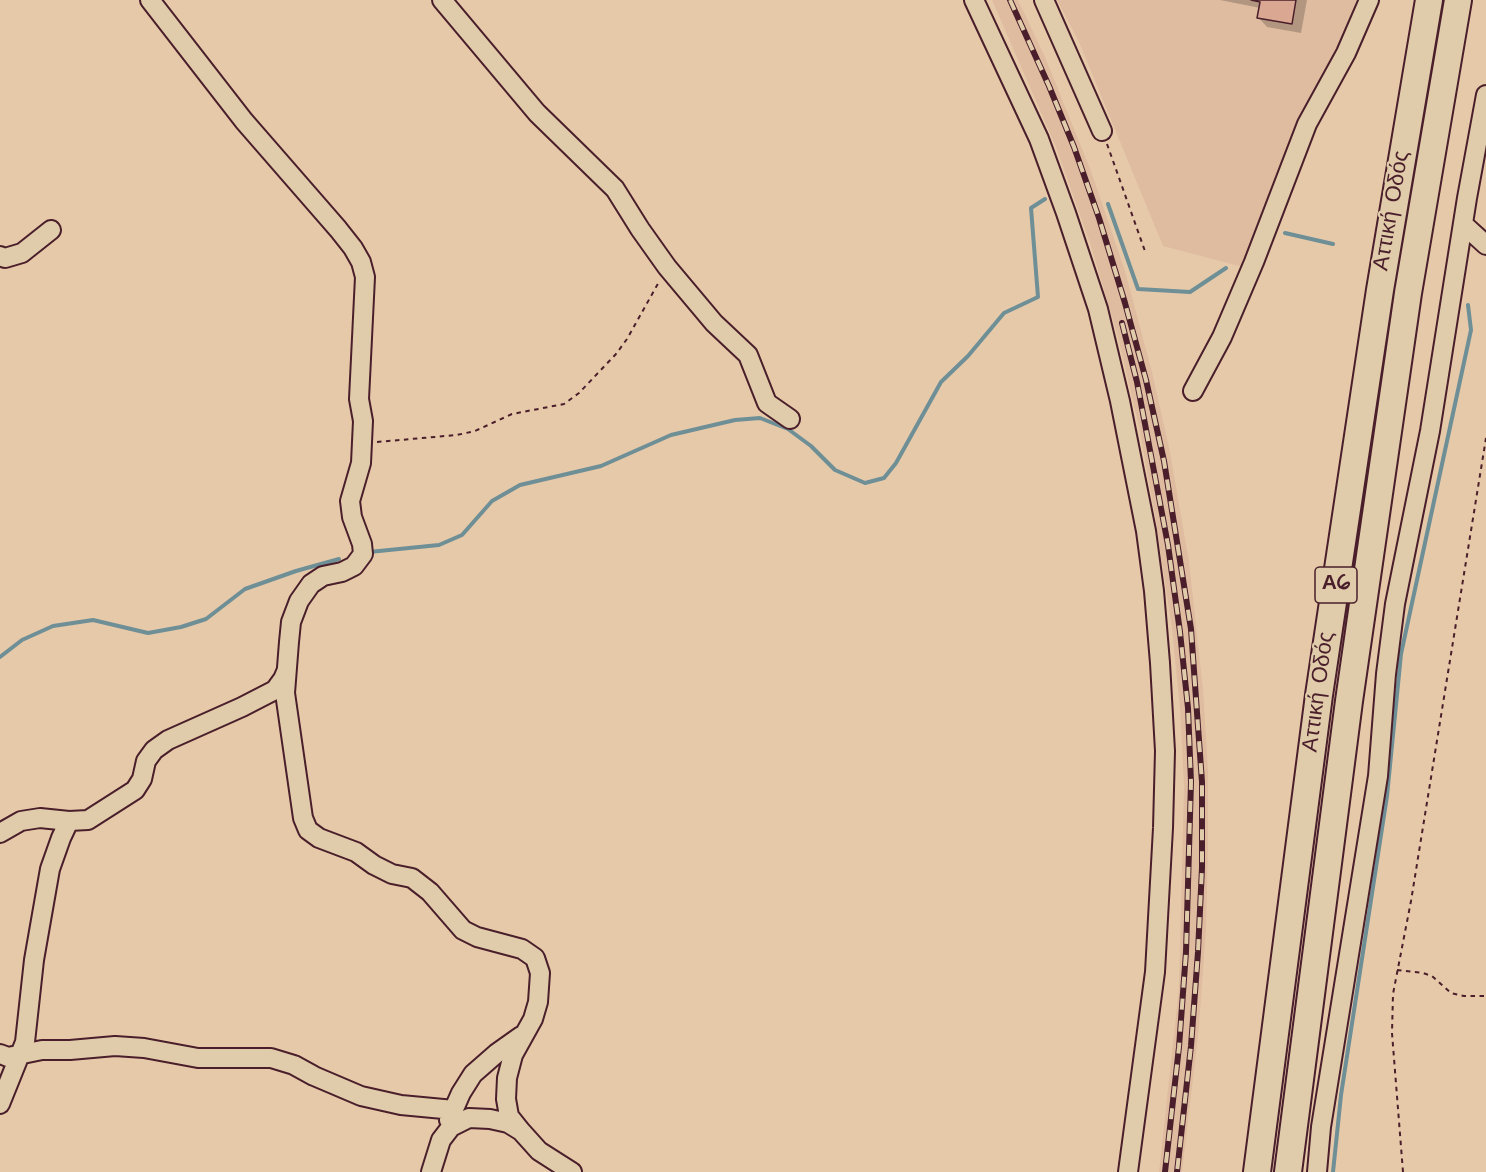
<!DOCTYPE html>
<html>
<head>
<meta charset="utf-8">
<style>
  body { margin:0 }
  canvas { display:block; background:#e6c9a9 }
</style>
</head>
<body>
<canvas width="1486" height="1172"></canvas>
<script>
const g = document.querySelector('canvas').getContext('2d');
g.lineJoin = 'round';
function fillPath(path, color) { g.fillStyle = color; g.fill(path, 'evenodd'); }
const shape = rows => new Path2D(rows.map(r => 'M' + r).join(''));
function stroke(path, color, width, dash) { g.strokeStyle = color; g.lineWidth = width; g.lineCap = dash ? 'butt' : 'round'; g.setLineDash(dash || []); g.stroke(path); }
function drawText(font, color, halo, rows, align = 'center') {
  g.font = font + ' "Architects Daughter",sans-serif'; g.lineWidth = 4.5; g.setLineDash([]); g.textBaseline = 'middle'; g.strokeStyle = halo; g.fillStyle = color; for (const [text, x, y, turn = 0] of rows) {
    g.save(); g.translate(x, y); g.rotate((+turn || 0) * Math.PI / 180); g.textAlign = isNaN(turn) ? turn : align; if (halo) g.strokeText(text, 0, 0); g.fillText(text, 0, 0); g.restore();
  }
}
const built = shape([
  [992,0,1018,0,1045,57,1091,171,1125,271,1152,372,1170,452,1189,562,1203,689,1208,770,1208,848,1206,928,1199,1027,1182,1172,1159,1172,1179,988,1184,786,1180,709,1172,629,1155,516,1139,427,1118,337,1091,246,1056,147],
  [1057,0,1358,0,1350,21,1301,117,1243,267,1163,246,1079,42]
]);
const shadow = shape([
  [1220,0,1307,0,1301,33,1267,27,1258,17,1260,8]
]);
const stream = shape([
  [1108,204,1138,289,1190,292,1226,268],
  [1285,233,1333,244],
  [369,552,439,545,462,535,492,501,520,485,601,466,671,435,735,420,760,418,788,429,811,446,835,470,865,483,884,478,896,463,941,382,968,356,1004,313,1038,297,1031,208,1045,199],
  [0,657,22,640,53,626,93,620,148,633,181,627,206,619,245,589,296,571,339,559],
  [1333,1172,1341,1095,1387,796,1401,654,1471,330,1468,305]
]);
const building = shape([
  [1251,0,1296,0,1292,24,1257,18,1260,2,1251,0]
]);
const path = shape([
  [1107,144,1146,254],
  [377,442,457,435,475,431,512,414,564,404,579,393,616,354,627,339,660,280],
  [1397,970,1423,973,1432,976,1451,993,1464,996,1486,996],
  [1403,1172,1392,1033,1393,994,1411,901,1486,438]
]);
const minor = shape([
  [150,0,244,121,338,229,353,248,361,262,365,277,359,399,363,421,361,463,350,501,352,517,362,544,363,554,354,566,342,572,323,576,311,584,299,601,291,622,289,642,285,693,303,818,308,830,319,838,356,852,374,865,392,874,412,878,430,892,463,930,477,937,522,949,535,958,540,973,538,1002,533,1019,513,1055,507,1078,506,1099,509,1116,521,1131],
  [442,0,537,113,615,189,640,229,667,267,714,323,748,355,767,403,790,419],
  [974,0,1039,139,1066,213,1098,309,1120,401,1146,531,1154,591,1160,663,1165,751,1163,828,1155,972,1128,1172],
  [1044,0,1102,131],
  [1463,224,1486,245],
  [0,256,5,258,22,253,51,230],
  [1193,391,1222,337,1254,262,1307,124,1346,53,1369,0],
  [0,833,21,821,40,818,69,821,88,820,135,790,142,779,146,761,154,750,168,740,242,707,275,690,283,679,286,672],
  [0,1054,8,1057,42,1050,70,1050,115,1046,144,1048,198,1058,271,1058,294,1065,314,1076,361,1096,401,1105,454,1110],
  [0,1104,25,1042,34,960,50,869,61,838,69,821],
  [449,1120,461,1093,473,1074,497,1053,521,1036],
  [431,1172,441,1140,451,1127,469,1118,490,1119,508,1123,521,1131,539,1151,572,1172],
  [1317,1172,1321,1127,1378,776,1386,674,1395,604,1430,431,1467,198,1486,95]
]);
const highway = shape([
  [1257,1172,1319,695,1380,290,1429,0],
  [1288,1172,1349,701,1408,293,1458,0]
]);
const rail = shape([
  [1010,0,1049,86,1074,147,1099,218,1125,303,1146,380,1164,461,1191,629,1202,782,1202,868,1198,952,1191,1046,1177,1172],
  [1122,323,1137,382,1168,545,1180,632,1188,708,1191,782,1186,952,1179,1047,1165,1172]
]);
const shields = [
  [1336,585,42]
];
const shieldNames = [
  ["Α6",1336,585]
];
const streetNames = [
  ["Αττική Οδός",1393,211,-80],
  ["Αττική Οδός",1320,692,-82]
];
fillPath(built, '#dfbca0');
fillPath(shadow, '#0003');
stroke(stream, '#6f8f97', 4);
fillPath(building, '#daa792');
stroke(building, '#4a1f2b', 1.5);
stroke(minor, '#4a1f2b', 22);
stroke(highway, '#4a1f2b', 30);
stroke(path, '#4a1f2b', 2, [4.5, 4.5]);
stroke(minor, '#e0ccaa', 18);
stroke(highway, '#e0ccaa', 26);
stroke(rail, '#4a1f2b', 6);
stroke(rail, '#e0ccaa', 4, [11]);
for (const [x, y, w] of shields) { const box = new Path2D(); box.roundRect(x - w / 2, y - 18, w, 36, 4.5); g.fillStyle = '#e0ccaa'; g.fill(box); stroke(box, '#4a1f2b', 1.5); }
drawText('bold 21px', '#4a1f2b', null, shieldNames);
drawText('22px', '#4a1f2b', '#e0ccaa', streetNames);
</script>
</body>
</html>
